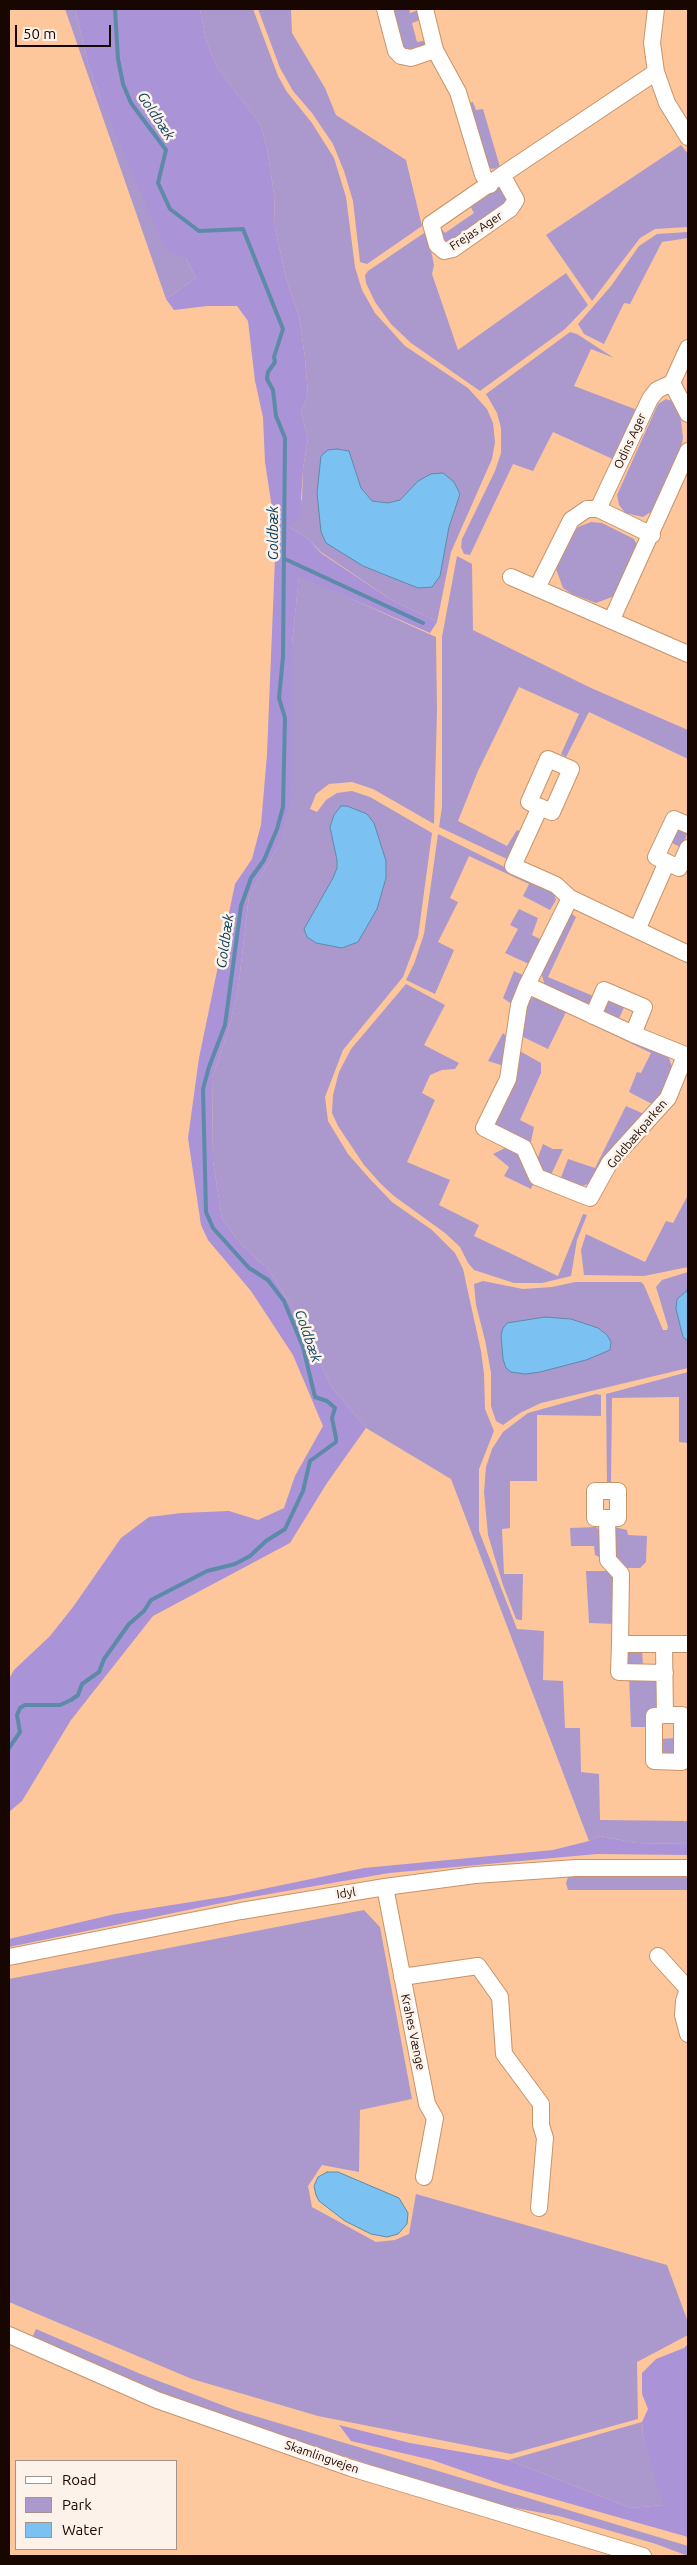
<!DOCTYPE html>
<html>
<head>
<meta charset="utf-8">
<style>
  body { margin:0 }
  #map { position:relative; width:697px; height:2565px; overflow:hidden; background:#fdc79b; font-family:Ubuntu,sans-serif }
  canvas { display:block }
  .frame { position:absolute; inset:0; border:10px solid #180600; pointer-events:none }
  .legend { position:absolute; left:15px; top:2460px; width:162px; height:90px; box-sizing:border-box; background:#fdf2e9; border:1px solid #a1948c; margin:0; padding:6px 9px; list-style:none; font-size:15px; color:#180600 }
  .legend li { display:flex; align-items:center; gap:10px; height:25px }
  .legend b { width:25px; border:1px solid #a1948c }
  .scale { position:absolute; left:15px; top:25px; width:96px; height:22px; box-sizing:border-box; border:2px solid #180600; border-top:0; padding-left:6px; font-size:15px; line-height:18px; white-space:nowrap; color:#180600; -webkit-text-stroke:4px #fdf2e9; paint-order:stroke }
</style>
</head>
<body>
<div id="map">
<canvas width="697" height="2565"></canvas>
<div class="frame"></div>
<ul class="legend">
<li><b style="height:6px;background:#fff"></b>Road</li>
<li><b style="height:14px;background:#ab99ce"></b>Park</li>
<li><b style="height:14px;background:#7bc2f2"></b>Water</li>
</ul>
<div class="scale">50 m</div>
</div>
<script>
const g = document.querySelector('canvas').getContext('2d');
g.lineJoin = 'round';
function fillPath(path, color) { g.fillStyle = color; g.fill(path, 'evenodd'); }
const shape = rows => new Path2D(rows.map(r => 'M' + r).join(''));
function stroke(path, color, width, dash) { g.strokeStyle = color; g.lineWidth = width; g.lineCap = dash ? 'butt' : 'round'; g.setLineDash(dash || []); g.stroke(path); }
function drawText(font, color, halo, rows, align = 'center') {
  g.font = font + ' Ubuntu,sans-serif'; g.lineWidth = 5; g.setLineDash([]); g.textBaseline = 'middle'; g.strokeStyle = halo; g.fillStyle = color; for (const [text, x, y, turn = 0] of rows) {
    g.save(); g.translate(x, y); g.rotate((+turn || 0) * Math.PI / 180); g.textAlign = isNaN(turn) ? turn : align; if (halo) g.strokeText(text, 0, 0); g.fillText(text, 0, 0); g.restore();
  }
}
const green = shape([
  [65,9,75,9,88,63,100,97,196,278,166,299],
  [200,9,253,9,278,76,287,92,312,123,334,158,346,197,355,267,362,290,375,313,405,346,468,388,487,409,493,423,495,442,492,459,451,552,437,622,390,599,321,552,308,539,289,527,302,499,303,469,308,438,301,412,308,395,305,358,299,316,286,278,275,228,274,194,267,148,260,124,217,67,206,40],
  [258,9,291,9,292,33,325,88,336,115,406,160,422,226,367,264,360,262,353,201,344,171,333,144,312,113,293,91,280,68],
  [388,9,409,9,410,13,419,10,423,19,412,23,417,42,428,40,419,51,403,51],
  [473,102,476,110,483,109,500,167,492,169,486,165,468,103],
  [681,145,688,154,688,227,655,229,640,238,592,301,546,235],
  [492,188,500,188,508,202,453,244,446,244,438,229,439,226,445,233,474,213,469,204],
  [427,231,434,265,432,274,458,350,566,273,588,305,565,329,480,391,411,343,391,324,375,302,366,283,365,275,368,271],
  [688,232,688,238,662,242,630,304,624,303,604,344,584,334,578,324,611,286,639,246,657,234],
  [570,332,577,334,614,358,591,349,574,386,640,411,617,461,553,432,533,471,513,464,470,555,464,554,461,547,462,539,495,471,501,453,501,428,497,413,486,394],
  [666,399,672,401,681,420,683,438,680,453,654,510,643,517,625,513,619,505,617,495,658,404],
  [591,522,602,523,634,539,637,545,615,596,596,603,572,594,563,588,556,569,567,540,578,527],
  [457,556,472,564,473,630,591,688,688,730,688,759,589,712,566,757,561,754,579,714,519,687,478,771,458,821,507,846,517,830,521,832,509,860,439,827,442,807,442,637],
  [299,575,436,637,437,711,434,824,373,789,352,782,329,784,316,794,310,809,317,812,326,800,337,793,352,791,370,797,432,833,418,937,403,977,343,1050,325,1097,328,1121,348,1154,370,1179,392,1202,432,1230,455,1253,463,1269,481,1351,484,1374,485,1409,494,1431,479,1469,479,1531,517,1629,544,1631,543,1680,563,1681,565,1728,580,1728,581,1772,599,1774,600,1820,688,1821,688,1844,636,1843,600,1836,589,1841,451,1479,366,1428,331,1386,300,1320,269,1270,243,1246,222,1219,213,1161,212,1078,228,1031,238,990,249,895,278,847,292,644],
  [675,826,688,831,682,848,668,841],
  [438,834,553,891,556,900,550,910,523,896,529,884,469,856,450,898,458,902,438,942,454,950,435,994,406,980,414,964,424,934],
  [519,909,538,918,532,935,542,940,531,965,505,953,518,929,510,925],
  [569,912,576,917,548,977,593,996,590,1003,585,1004,545,986,541,972],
  [514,971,527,977,513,1005,503,998],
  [406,984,445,1005,424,1045,459,1063,455,1069,442,1070,430,1075,422,1093,435,1100,407,1162,450,1180,439,1205,479,1225,474,1236,558,1276,583,1214,587,1215,577,1240,571,1276,542,1283,514,1283,474,1270,468,1263,460,1247,445,1233,394,1196,381,1184,364,1165,338,1126,332,1113,333,1095,339,1072,351,1049],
  [540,996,668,1055,674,1073,663,1095,654,1105,629,1092,637,1072,641,1073,651,1053,566,1012,548,1049,521,1036,526,1000],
  [609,997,625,1005,618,1021,602,1013],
  [503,1033,507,1037,504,1064,501,1065,488,1061],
  [518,1050,541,1063,541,1073,520,1120,534,1127,530,1147,499,1130,494,1120],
  [626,1106,644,1114,593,1182,577,1188,560,1180,568,1159,595,1168],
  [543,1144,553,1149,563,1149,551,1175,542,1172,537,1160],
  [507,1147,518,1152,534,1182,531,1189,504,1176,509,1167,493,1154],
  [688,1195,688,1267,644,1276,584,1275,581,1250,586,1234,645,1262,666,1221,673,1223],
  [688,1272,688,1368,541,1403,520,1413,503,1425,496,1421,491,1406,491,1373,485,1340,476,1305,474,1284,483,1281,523,1289,552,1287,575,1282,641,1282,644,1285,663,1330,667,1330,668,1327,656,1287,662,1280],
  [688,1372,688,1443,679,1442,679,1397,612,1398,611,1482,607,1483,606,1394],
  [596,1394,601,1395,601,1416,537,1415,537,1481,510,1481,510,1528,502,1529,504,1574,523,1574,522,1620,520,1620,516,1619,503,1585,488,1535,484,1492,486,1467,492,1449,503,1432,528,1413],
  [596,1527,600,1531,599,1557,595,1555,594,1546,571,1546,570,1528],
  [614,1527,627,1530,628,1535,647,1536,646,1562,640,1568,624,1568,611,1554],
  [586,1571,609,1571,616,1579,615,1624,589,1623],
  [626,1649,642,1649,643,1666,626,1666],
  [629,1676,657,1678,661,1709,648,1727,631,1727],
  [676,1738,677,1755,660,1755,660,1739],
  [656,1873,688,1875,688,1890,568,1890,566,1883,568,1877],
  [364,1910,380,1927,412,2099,360,2110,359,2172,322,2165,308,2186,312,2207,376,2242,395,2240,409,2234,416,2194,667,2265,688,2322,688,2335,637,2362,638,2419,511,2454,318,2416,192,2379,9,2302,9,1979],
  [36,2329,143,2375,235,2410,688,2546,688,2556,656,2544,559,2516,510,2507,374,2466,185,2403,32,2338],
  [642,2422,643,2438,664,2505,631,2508,508,2460]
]);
const forest = shape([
  [75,9,200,9,206,40,217,67,260,124,267,148,274,194,275,228,286,278,299,316,305,358,308,395,301,412,308,438,303,469,300,516,289,527,308,539,321,553,390,599,437,622,430,633,299,576,292,644,291,799,278,847,249,895,238,990,228,1031,212,1078,213,1161,222,1219,243,1246,269,1270,300,1320,331,1386,366,1428,327,1483,290,1543,153,1616,71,1720,22,1801,9,1812,9,1679,14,1670,50,1636,73,1607,121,1538,149,1517,182,1513,229,1511,258,1520,284,1508,295,1476,323,1426,293,1355,251,1291,208,1240,201,1225,188,1138,199,1058,235,884,252,859,261,825,267,754,276,534,265,462,263,417,255,381,248,321,237,306,207,306,174,310,166,299,196,278,186,259,165,249,100,97,88,63],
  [600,1836,636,1843,688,1844,688,1855,597,1854,389,1873,241,1899,9,1947,9,1939,115,1914,229,1896,364,1868,553,1850,589,1841],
  [688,2344,688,2537,504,2485,432,2460,351,2441,339,2425,410,2443,508,2460,631,2508,663,2505,643,2438,642,2422,648,2409,642,2394,642,2373,656,2359,684,2348]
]);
const water = shape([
  [337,449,349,451,361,488,372,501,388,503,400,500,418,481,431,474,443,473,454,482,460,494,449,527,440,576,432,587,418,588,363,566,326,543,321,532,317,493,321,456,328,450,337,449],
  [341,806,347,806,367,814,374,823,386,861,386,878,377,909,358,942,342,948,316,943,307,937,304,929,333,878,337,868,337,860,330,827,334,815,341,806],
  [688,1290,688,1341,683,1337,676,1309,677,1299,688,1290],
  [545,1317,571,1319,598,1328,607,1335,611,1342,610,1350,586,1360,540,1372,525,1374,511,1372,506,1368,503,1359,501,1335,503,1328,507,1323,545,1317],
  [327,2172,338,2172,399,2198,408,2213,407,2224,398,2234,387,2237,371,2234,345,2221,319,2201,316,2195,314,2186,318,2177,327,2172]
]);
const stream = shape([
  [285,559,423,623],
  [9,1748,20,1732,17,1715,20,1708,25,1705,60,1705,71,1700,78,1695,82,1684,99,1672,104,1659,129,1624,144,1611,151,1600,207,1571,235,1564,250,1556,266,1541,285,1529,303,1491,310,1461,336,1442,336,1438,332,1418,335,1408,327,1401,315,1397,303,1347,284,1301,268,1280,249,1268,213,1228,206,1212,203,1089,209,1067,225,1025,241,906,251,878,264,860,277,829,283,807,285,718,279,698,283,657,285,438,276,416,273,390,267,379,268,372,275,362,274,357,283,329,243,229,199,231,170,209,158,183,166,150,131,103,123,84,118,59,115,9]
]);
const minor = shape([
  [385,9,396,51,401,56,411,58,435,50],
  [425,9,435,50,458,92,483,175,490,185],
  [656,9,652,43,656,72,667,103,688,137],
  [502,175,431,224,437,245,444,251,453,249,510,209,516,200,502,175,656,72],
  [672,383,688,414],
  [598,509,652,535],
  [511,577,688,654],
  [537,588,571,520,587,509,598,509,650,399,657,390,672,383,688,348],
  [612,619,688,451],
  [540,807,529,802,548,759,571,769,552,812,540,807,513,866,556,885,570,898,527,985,633,1034,688,1056],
  [688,825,674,819,656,857,679,868,688,848],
  [570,898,688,954],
  [637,930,667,862],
  [527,985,519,1005,508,1079,484,1128,524,1148,537,1177,590,1198,610,1162,668,1098,685,1056],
  [593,1016,604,990,644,1007,633,1034],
  [595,1491,618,1491,618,1518,595,1518,595,1491],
  [607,1518,608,1560,621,1574,620,1644,688,1644],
  [620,1644,619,1672,665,1673],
  [664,1645,665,1715,654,1716,654,1761,682,1762,682,1715,665,1715],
  [385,1887,427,2104,435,2118,424,2177],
  [658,1956,688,1989],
  [9,1957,241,1911,385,1887,475,1875,576,1868,688,1868],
  [402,1977,478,1966,500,1997,504,2054,541,2104,541,2125,545,2138,539,2208],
  [688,1989,684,2001,683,2015,688,2034],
  [9,2335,157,2400,351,2468,643,2556]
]);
const streetNames = [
  ["Frejas Ager",476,231,-33],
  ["Odins Ager",630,441,-65],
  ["Goldbækparken",637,1134,-50],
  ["Idyl",346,1893,-9],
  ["Krahes Vænge",413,2032,78],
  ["Skamlingvejen",322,2457,19]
];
const waterNames = [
  ["Goldbæk",156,116,56],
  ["Goldbæk",273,533,-90],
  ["Goldbæk",225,941,-82],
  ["Goldbæk",308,1336,71]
];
fillPath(green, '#ab99ce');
fillPath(forest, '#aa93d6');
fillPath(water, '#7bc2f2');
stroke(water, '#5d8aa9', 1);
stroke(stream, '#5d8aa9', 4);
stroke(minor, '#c79369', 18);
stroke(minor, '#fff', 16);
drawText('12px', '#180600', '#fdf2e9', streetNames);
drawText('italic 14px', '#003c5b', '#fdf2e9', waterNames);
</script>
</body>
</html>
